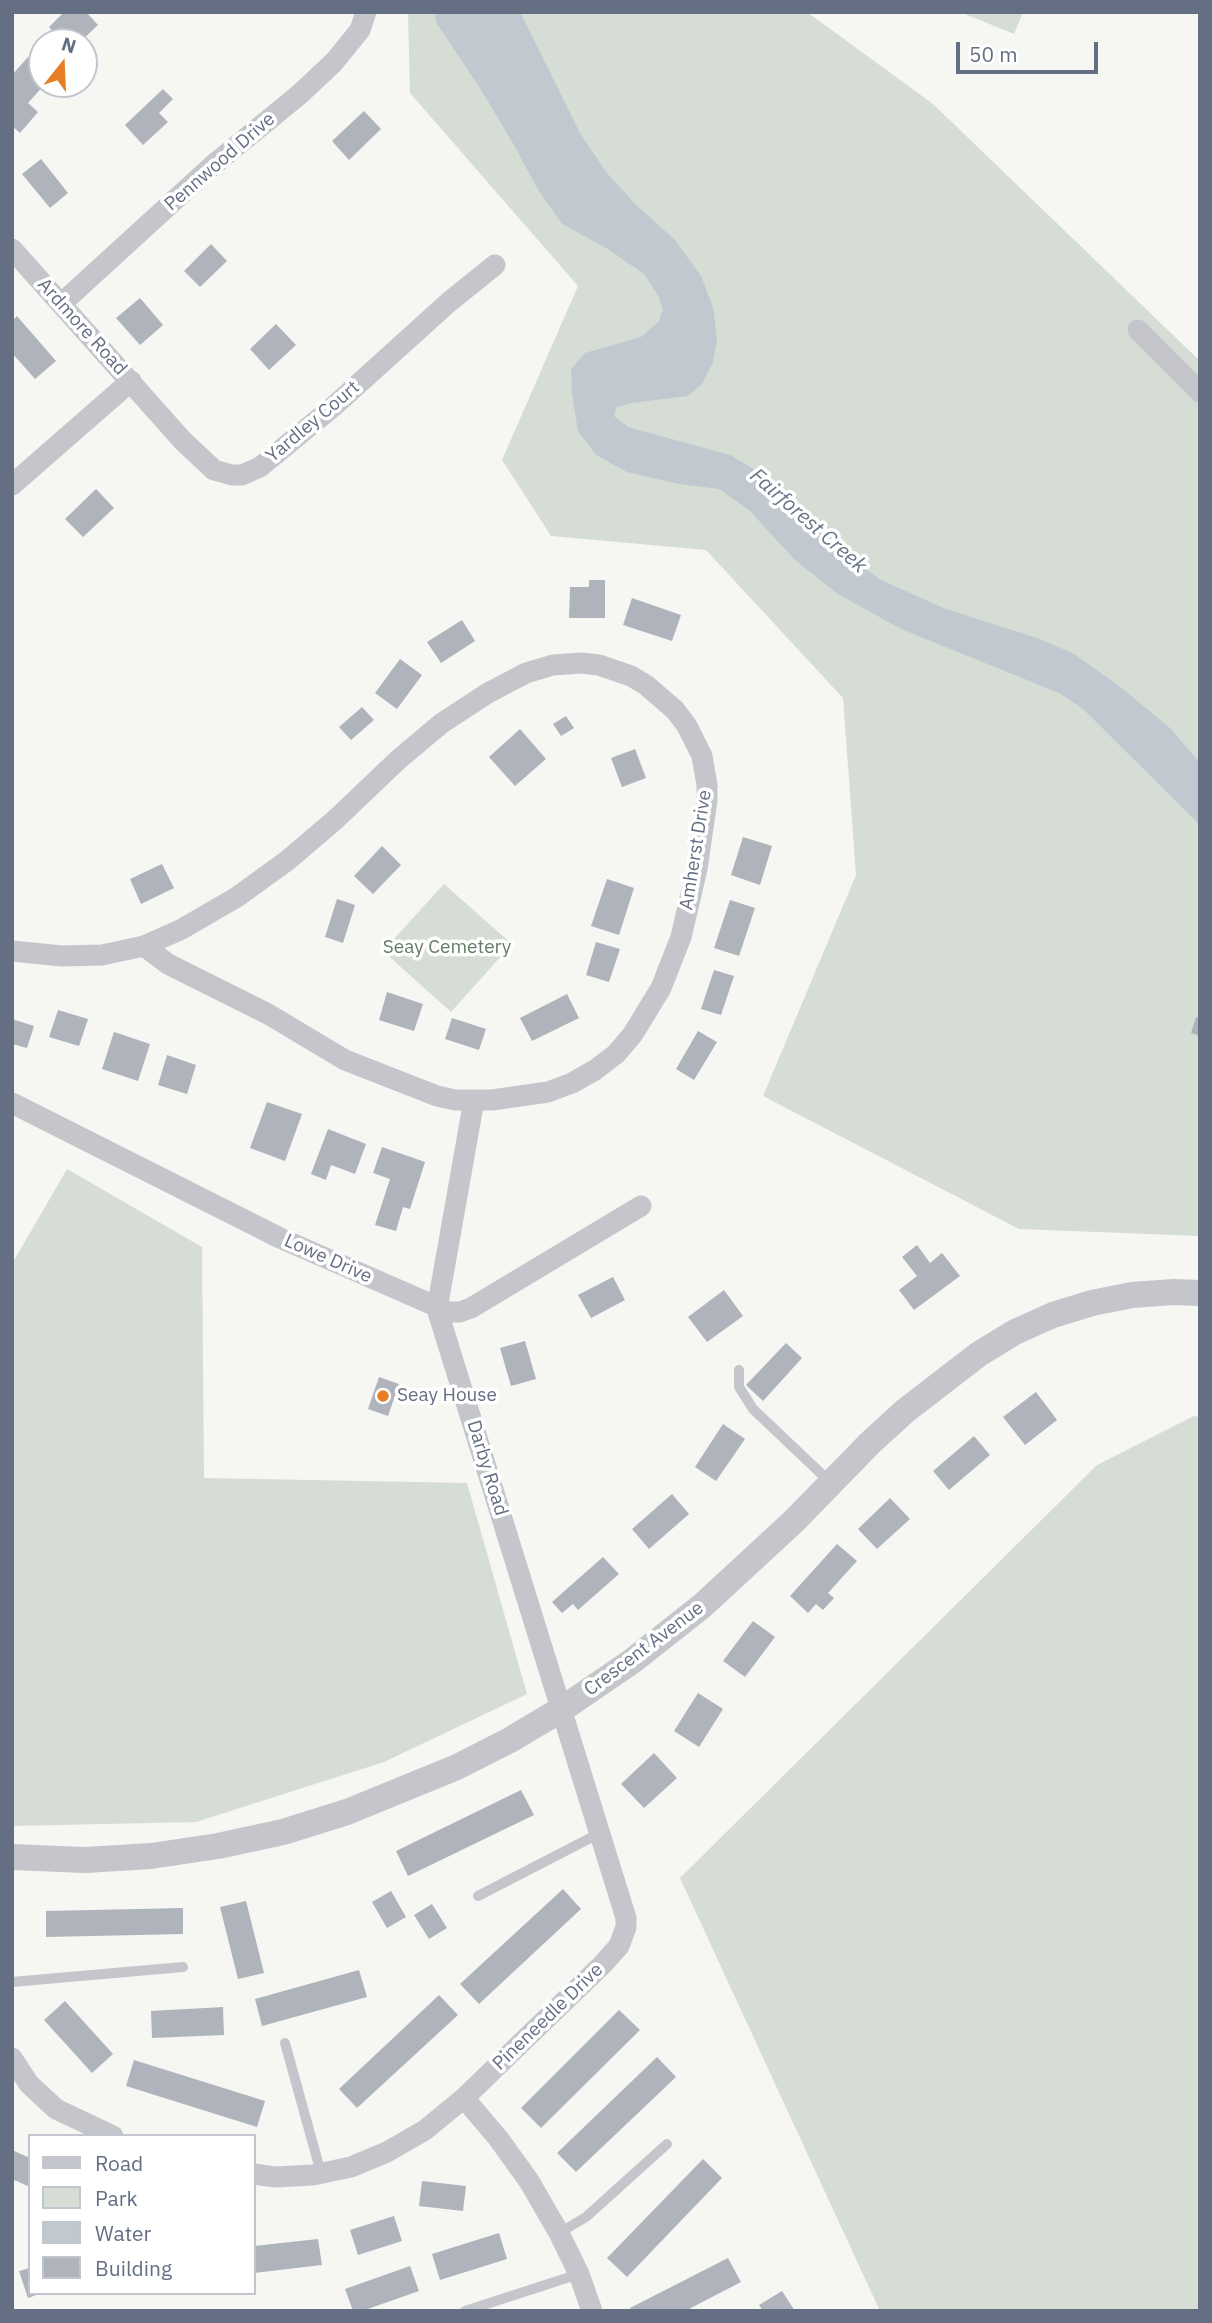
<!DOCTYPE html>
<html>
<head>
<meta charset="utf-8">
<style>
  body { margin:0 }
  #map { position:relative; width:1212px; height:2323px; overflow:hidden; background:#f6f6f3; font-family:"IBM Plex Sans",sans-serif }
  canvas { display:block }
  .frame { position:absolute; inset:0; border:14px solid #656f84; pointer-events:none }
  .legend { position:absolute; left:28px; top:2134px; width:228px; height:161px; box-sizing:border-box; background:#fff; border:2px solid #c1c5ce; margin:0; padding:9px 12px; list-style:none; font-size:21px; color:#656f84 }
  .legend li { display:flex; align-items:center; gap:14px; height:35px }
  .legend b { width:35px; border:2px solid #c1c5ce }
  .north { position:absolute; left:28px; top:28px; width:70px; height:70px; box-sizing:border-box; background:#fff; border:2px solid #c1c5ce; border-radius:50%; rotate:18deg; font-size:19px; font-weight:700; line-height:28px; text-align:center; color:#656f84 }
  .north::after { content:''; display:block; margin:auto; width:24px; height:32px; background:#e57e25; clip-path:polygon(50% 0,100% 100%,50% 72%,0 100%) }
  .scale { position:absolute; left:956px; top:42px; width:142px; height:32px; box-sizing:border-box; border:4px solid #656f84; border-top:0; padding-left:9px; font-size:21px; line-height:24px; white-space:nowrap; color:#656f84; -webkit-text-stroke:5px #fff; paint-order:stroke }
</style>
</head>
<body>
<div id="map">
<canvas width="1212" height="2323"></canvas>
<div class="frame"></div>
<ul class="legend">
<li><b style="height:9px;background:#c4c6cb"></b>Road</li>
<li><b style="height:19px;background:#d6ddd4"></b>Park</li>
<li><b style="height:19px;background:#c1c8cf"></b>Water</li>
<li><b style="height:19px;background:#afb3bb"></b>Building</li>
</ul>
<div class="north">N</div>
<div class="scale">50 m</div>
</div>
<script>
const g = document.querySelector('canvas').getContext('2d');
g.lineJoin = 'round';
function fillPath(path, color) { g.fillStyle = color; g.fill(path, 'evenodd'); }
const shape = rows => new Path2D(rows.map(r => 'M' + r).join(''));
function stroke(path, color, width, dash) { g.strokeStyle = color; g.lineWidth = width; g.lineCap = dash ? 'butt' : 'round'; g.setLineDash(dash || []); g.stroke(path); }
function drawText(font, color, halo, rows, align = 'center') {
  g.font = font + ' "IBM Plex Sans",sans-serif'; g.lineWidth = 7; g.setLineDash([]); g.textBaseline = 'middle'; g.strokeStyle = halo; g.fillStyle = color; for (const [text, x, y, turn = 0] of rows) {
    g.save(); g.translate(x, y); g.rotate((+turn || 0) * Math.PI / 180); g.textAlign = isNaN(turn) ? turn : align; if (halo) g.strokeText(text, 0, 0); g.fillText(text, 0, 0); g.restore();
  }
}
const green = shape([
  [408,12,807,12,933,104,1200,361,1200,1236,1019,1229,763,1096,856,875,843,698,706,550,551,536,502,460,578,286,410,93],
  [960,12,1023,12,1014,34],
  [444,884,512,944,451,1012,383,951],
  [67,1169,202,1247,204,1478,467,1483,527,1694,384,1762,196,1822,12,1826,12,1264],
  [1194,1416,1200,1417,1200,2311,880,2311,680,1878,1097,1465]
]);
const water = shape([
  [435,12,520,12,581,135,607,173,635,204,675,240,701,276,713,307,717,340,713,362,702,384,688,396,631,403,617,407,614,416,628,427,730,455,762,474,835,547,881,580,946,609,1040,639,1074,654,1118,685,1171,729,1200,763,1200,825,1082,708,1059,693,901,629,838,594,795,560,749,510,719,489,679,484,627,472,596,455,578,431,572,394,571,369,585,353,641,337,659,321,663,309,658,295,644,274,608,249,562,224,537,188,514,145,480,88,436,22]
]);
const building = shape([
  [64,12,86,12,98,25,80,42,63,42,49,27],
  [28,57,42,69,42,84,45,84,28,103,38,112,20,133,12,126,12,75],
  [163,89,173,99,159,113,168,122,143,145,125,125],
  [364,111,381,129,349,160,332,141],
  [41,159,68,193,50,208,22,174],
  [211,244,227,261,200,287,184,271],
  [140,298,163,325,140,345,116,318],
  [17,316,56,361,35,379,12,353,12,321],
  [276,324,296,345,269,370,250,349],
  [96,489,114,508,83,537,65,519],
  [589,580,605,580,605,618,569,618,570,587,589,587],
  [632,598,681,615,672,641,623,625],
  [462,620,475,641,441,663,427,642],
  [400,659,422,675,397,709,375,693],
  [362,707,374,720,351,740,339,727],
  [566,716,574,728,561,736,553,724],
  [520,729,546,759,515,786,489,757],
  [635,749,646,778,622,787,611,758],
  [743,837,772,846,760,885,731,875],
  [382,846,401,865,373,894,354,876],
  [162,864,174,888,141,904,130,879],
  [607,879,634,888,619,935,591,926],
  [337,899,355,905,343,943,325,937],
  [730,900,755,908,739,956,714,948],
  [596,942,620,949,609,982,586,975],
  [714,970,734,976,721,1015,701,1009],
  [387,992,423,1004,414,1031,379,1020],
  [567,994,579,1018,532,1041,520,1018],
  [58,1010,88,1019,79,1046,49,1037],
  [1196,1017,1200,1018,1200,1036,1191,1033],
  [452,1018,486,1029,479,1050,445,1039],
  [12,1019,34,1026,27,1048,12,1044],
  [698,1031,717,1042,694,1080,676,1069],
  [114,1032,150,1044,138,1081,102,1069],
  [167,1055,196,1065,187,1094,158,1085],
  [267,1102,302,1114,285,1161,250,1148],
  [328,1129,366,1144,355,1174,331,1165,326,1180,311,1174],
  [382,1147,425,1162,410,1209,403,1207,396,1231,375,1225,390,1179,373,1173],
  [917,1245,930,1263,942,1253,960,1276,914,1310,899,1290,917,1276,902,1257],
  [613,1277,625,1300,591,1318,578,1295],
  [724,1290,743,1316,707,1342,688,1317],
  [525,1341,536,1379,511,1386,500,1348],
  [786,1343,802,1358,763,1401,746,1385],
  [379,1377,399,1384,388,1416,368,1409],
  [1036,1392,1057,1420,1025,1445,1003,1417],
  [723,1424,745,1439,716,1481,695,1467],
  [974,1436,990,1455,949,1490,933,1471],
  [672,1494,689,1514,649,1549,632,1529],
  [890,1498,910,1519,877,1549,858,1529],
  [837,1544,857,1561,828,1593,834,1598,823,1610,816,1604,808,1613,790,1596],
  [603,1557,619,1574,578,1610,573,1604,562,1613,552,1602],
  [753,1621,775,1637,745,1677,723,1661],
  [698,1693,723,1709,699,1747,674,1731],
  [654,1753,677,1778,644,1808,621,1784],
  [521,1790,534,1815,408,1876,396,1851],
  [563,1889,581,1909,479,2004,460,1984],
  [391,1891,406,1917,387,1928,372,1902],
  [246,1901,264,1973,238,1979,220,1907],
  [432,1904,447,1928,429,1939,414,1915],
  [183,1908,183,1934,46,1937,46,1911],
  [359,1970,367,1997,262,2026,255,1999],
  [439,1995,458,2015,357,2108,339,2089],
  [65,2001,113,2054,92,2073,44,2020],
  [223,2007,224,2035,152,2038,151,2011],
  [619,2010,640,2030,541,2128,521,2108],
  [657,2057,676,2077,576,2172,557,2153],
  [134,2060,265,2101,257,2127,126,2086],
  [12,2150,30,2158,30,2187,12,2179],
  [703,2159,722,2178,627,2277,607,2258],
  [422,2181,466,2186,463,2211,419,2206],
  [394,2216,402,2241,358,2255,350,2230],
  [499,2233,507,2259,440,2280,432,2254],
  [318,2239,322,2265,254,2273,254,2246],
  [728,2258,741,2282,685,2311,631,2311,630,2308],
  [410,2266,419,2291,362,2311,353,2311,345,2289],
  [30,2268,30,2293,39,2294,28,2298,19,2271],
  [782,2291,795,2311,763,2311,759,2305]
]);
const service = shape([
  [739,1370,739,1387,753,1409,831,1483],
  [478,1896,600,1833],
  [12,1982,183,1967],
  [285,2043,321,2173],
  [559,2233,586,2217,667,2144],
  [465,2311,579,2274]
]);
const minor = shape([
  [12,249,183,441,214,470,232,475,242,475,260,467,334,406,449,302,495,265],
  [62,303,212,166,300,94,334,62,360,30,366,12],
  [1138,330,1200,392],
  [12,485,131,381],
  [12,951,62,956,102,955,144,946,182,929,237,897,288,860,336,819,399,759,442,723,488,693,526,673,553,665,581,663,599,665,631,676,646,685,675,710,687,726,702,756,707,785,707,800,697,869,681,937,661,988,633,1034,616,1054,595,1070,572,1083,548,1092,492,1100,455,1100,437,1096,345,1060,268,1014,168,964,144,946],
  [12,1103,280,1238,449,1312,460,1312,471,1308,641,1206],
  [12,2058,29,2084,56,2109,113,2136],
  [464,2098,498,2138,529,2181,559,2233,579,2274,592,2311],
  [254,2174,275,2177,313,2175,351,2167,387,2152,425,2130,464,2098,602,1965,619,1946,626,1927,626,1918,437,1309,474,1100]
]);
const tertiary = shape([
  [12,1857,85,1860,151,1856,218,1846,283,1832,347,1812,457,1767,510,1740,562,1709,631,1662,702,1606,794,1521,870,1443,905,1411,979,1354,1015,1332,1053,1315,1092,1303,1132,1295,1174,1292,1200,1293]
]);
const markers = [
  [383,1396,7,"#e57e25"]
];
const streetNames = [
  ["Pennwood Drive",220,162,-41],
  ["Ardmore Road",82,327,48],
  ["Yardley Court",313,422,-40],
  ["Amherst Drive",696,850,-81],
  ["Lowe Drive",328,1259,24],
  ["Darby Road",487,1468,73],
  ["Crescent Avenue",644,1649,-37],
  ["Pineneedle Drive",548,2017,-44]
];
const parkNames = [
  ["Seay Cemetery",447,948]
];
const poiNames = [
  ["Seay House",397,1396]
];
const waterNames = [
  ["Fairforest Creek",808,521,41]
];
fillPath(green, '#d6ddd4');
fillPath(water, '#c1c8cf');
fillPath(building, '#afb3bb');
stroke(service, '#c4c6cb', 10);
stroke(minor, '#c4c6cb', 21);
stroke(tertiary, '#c4c6cb', 26);
for (const [x, y, r, color] of markers) { const dot = new Path2D(); dot.arc(x, y, r, 0, 2 * Math.PI); g.fillStyle = color; g.fill(dot); stroke(dot, '#fff', 2.5); }
drawText('19px', '#656f84', '#fff', streetNames);
drawText('19px', '#647b65', '#fff', parkNames);
drawText('19px', '#656f84', '#fff', poiNames, 'left');
drawText('italic 21px', '#678', '#fff', waterNames);
</script>
</body>
</html>
